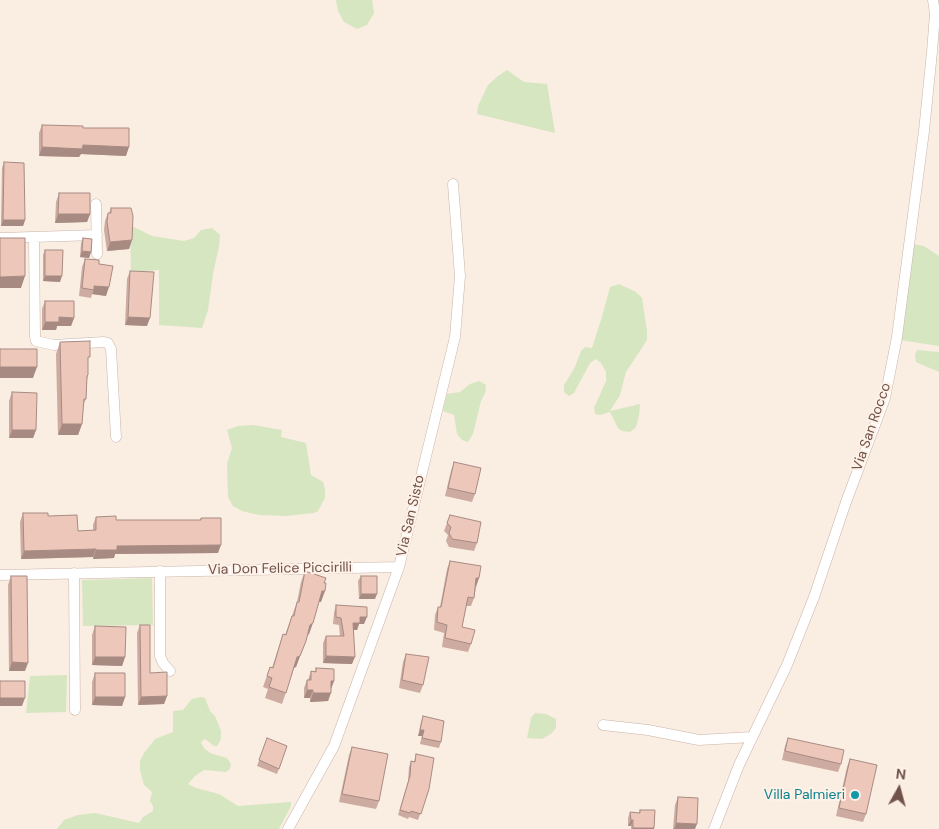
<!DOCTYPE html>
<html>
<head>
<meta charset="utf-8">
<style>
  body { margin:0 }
  #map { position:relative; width:939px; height:829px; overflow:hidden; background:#faede1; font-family:"DM Sans",sans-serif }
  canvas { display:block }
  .north { position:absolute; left:874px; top:764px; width:50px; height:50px; -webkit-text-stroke:4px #fef1e7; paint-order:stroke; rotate:7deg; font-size:14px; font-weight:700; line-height:20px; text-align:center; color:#70524a }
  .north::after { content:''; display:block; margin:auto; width:18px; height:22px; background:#70524a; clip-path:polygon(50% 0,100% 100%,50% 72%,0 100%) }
</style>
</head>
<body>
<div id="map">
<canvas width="939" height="829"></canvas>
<div class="north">N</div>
</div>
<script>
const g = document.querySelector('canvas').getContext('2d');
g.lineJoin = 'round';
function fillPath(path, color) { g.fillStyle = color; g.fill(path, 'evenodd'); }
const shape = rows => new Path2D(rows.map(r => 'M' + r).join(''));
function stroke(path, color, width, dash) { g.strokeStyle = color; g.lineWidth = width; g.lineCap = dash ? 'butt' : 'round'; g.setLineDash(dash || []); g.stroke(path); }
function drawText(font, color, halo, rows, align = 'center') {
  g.font = font + ' "DM Sans",sans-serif'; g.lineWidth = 4; g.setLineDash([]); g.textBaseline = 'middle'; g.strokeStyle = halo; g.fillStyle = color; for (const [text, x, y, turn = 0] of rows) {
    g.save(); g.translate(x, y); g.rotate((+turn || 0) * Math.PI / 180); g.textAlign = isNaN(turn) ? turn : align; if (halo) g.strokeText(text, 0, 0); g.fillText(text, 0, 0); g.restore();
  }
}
const green = shape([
  [336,0,372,0,374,13,367,25,357,29,344,22,338,11],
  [507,70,524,82,547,84,555,133,477,114,478,106,488,85,498,76],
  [130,225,152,236,184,241,194,238,201,230,212,228,220,235,219,246,213,274,208,310,202,328,159,325,159,270,131,272],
  [913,244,924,246,939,256,939,346,900,340],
  [619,284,636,292,642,298,647,331,647,340,626,372,620,395,610,411,640,404,639,416,636,427,630,432,622,431,618,428,610,412,600,415,595,414,594,408,606,381,606,372,601,363,596,359,590,363,574,393,569,396,564,392,564,385,575,367,581,351,585,347,592,348,601,320,610,287],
  [917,350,939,352,939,372,916,362,915,355],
  [479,381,486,385,485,393,481,401,473,434,468,442,462,440,457,434,454,415,443,411,447,394,460,392,470,384],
  [253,425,282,430,281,437,306,443,311,475,323,482,325,490,325,498,318,511,314,513,286,516,259,515,242,511,233,506,228,497,227,464,232,448,227,430,238,426],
  [152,578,153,625,83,626,82,580],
  [67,675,66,712,26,713,30,676],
  [201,697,205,698,210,711,215,716,221,731,221,739,217,746,214,746,205,739,201,742,204,748,210,753,227,758,231,764,230,769,226,772,204,770,195,776,188,784,196,788,219,794,238,806,291,802,291,806,279,829,57,829,64,820,78,815,95,813,139,823,143,817,153,811,153,806,150,801,152,792,144,785,140,770,140,761,144,753,155,739,173,732,173,711,183,710,192,699],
  [535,713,546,714,556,719,556,728,552,733,542,739,527,738,531,718]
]);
const street = shape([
  [96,204,97,254],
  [34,237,35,337,36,341,54,345,104,342,108,343,111,349,116,437],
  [0,238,97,235],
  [160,571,160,656,163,663,170,671],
  [74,573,75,710],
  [0,575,399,567],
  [603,725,648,730,699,740,752,737],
  [288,829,334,746,399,567,455,337,460,276,453,184],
  [714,829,739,765,787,665,814,597,846,502,885,398,897,337,924,131,932,52,935,14,933,0]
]);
const wall = shape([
  [42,125,83,128,126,156,81,154,79,157,39,156,39,133],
  [4,162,25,220,23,226,1,226,2,168],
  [59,193,90,214,87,222,55,223,56,202],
  [111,208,132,240,129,249,107,251,104,230,105,221,108,213,109,213],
  [83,238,91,252,89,258,80,257,81,243],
  [45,250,60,282,43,281,43,255],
  [85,259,99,264,106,296,92,294,91,298,79,296,82,267],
  [130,271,147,326,125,325,127,279],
  [45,301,74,318,71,326,57,326,56,330,42,330,42,309],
  [60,342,88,361,88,375,87,380,86,399,83,405,82,424,78,435,58,435,56,354],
  [12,392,36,430,33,438,9,438,9,401],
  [454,462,475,494,472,502,445,496,451,471],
  [23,513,48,516,78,531,93,530,93,525,96,517,116,520,200,520,201,518,218,553,115,554,114,558,93,559,93,557,21,559,20,522],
  [450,515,477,543,474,551,449,547,446,541,448,535,444,531],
  [450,561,476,587,474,598,471,606,466,606,462,627,471,644,468,652,442,647,444,633,434,630,435,615,438,607,440,607,447,569],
  [305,571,321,602,319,602,309,634,307,635,306,641,296,667,294,668,282,704,265,698,268,689,263,687,270,667,272,668,283,634,285,635,297,602,301,582],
  [11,576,25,671,9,671,8,585],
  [361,576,375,599,359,599,358,581],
  [336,605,364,624,359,624,357,630,354,630,352,664,323,663,323,643,326,636,340,636,339,625,333,624,334,613],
  [140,625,150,673,167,696,164,704,138,705,137,633],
  [95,626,125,657,122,666,92,665,92,635],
  [406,654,423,685,420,693,399,688,403,662],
  [316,668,334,681,331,689,328,701,310,702,310,698,304,698,304,688,307,680,308,680,311,671,315,671],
  [95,673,125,697,122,706,92,705,92,682],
  [423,716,441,742,439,748,420,744,422,736,418,736,421,722],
  [267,738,287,746,277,774,257,766],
  [788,738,841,764,838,772,782,760,785,746],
  [352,747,379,801,376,809,339,802,349,755],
  [416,754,429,789,418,820,409,817,408,819,398,815,408,781,409,767,411,761,414,762],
  [850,759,866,814,863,822,836,816,847,767],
  [678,797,695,829,673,829,675,805],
  [640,810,654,829,631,829,631,826,628,826,628,818,630,812,639,813]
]);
const shadedWall = shape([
  [83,145,129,147,126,156,81,154,79,157,39,156,42,147],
  [58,214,90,214,87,222,55,223],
  [3,220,25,220,23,226,1,226],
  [132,240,129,249,107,251,110,242],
  [82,251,91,252,89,258,80,257],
  [25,276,21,288,0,288,0,277],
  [45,276,62,276,60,282,43,281],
  [94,286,109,287,106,296,92,294,94,290],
  [59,317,74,318,71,326,57,326,56,330,42,330,45,322],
  [128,317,150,318,147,326,125,325],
  [0,367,37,367,33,378,0,378],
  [62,424,82,424,78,435,58,435],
  [12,430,36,430,33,438,9,438],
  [221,545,218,553,115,554,114,558,93,559,96,550,117,546],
  [96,549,93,557,21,559,24,551],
  [476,578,479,578,476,587,473,586],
  [322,591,325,591,321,602,317,602],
  [361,594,377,594,375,599,359,599],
  [360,617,367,617,364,624,359,624,357,630,350,630,353,623],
  [313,623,309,634,305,636,310,625],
  [300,656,296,667,293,668,297,657],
  [326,656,355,657,352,664,323,663],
  [95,657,125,657,122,666,92,665],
  [12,662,28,663,25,671,9,671],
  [331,681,334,681,331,689,327,689],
  [307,690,313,690,310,698,304,698],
  [313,693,331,693,328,701,310,702],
  [167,696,164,704,138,705,141,697],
  [95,697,125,697,122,706,92,705],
  [0,698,25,698,22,706,0,706],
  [420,730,424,730,422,736,418,736],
  [631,820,633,820,631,826,628,826],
  [676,823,697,824,695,829,674,829],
  [633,828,654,828,654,829,632,829]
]);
const building = shape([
  [42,125,83,126,83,128,129,128,129,147,83,145,82,149,42,147,42,125],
  [4,162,24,163,25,220,3,220,4,162],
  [59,193,90,193,90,214,58,214,59,193],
  [111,208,131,208,133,216,132,240,110,242,107,222,108,213,111,213,111,208],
  [0,238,25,238,25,276,0,277,0,238],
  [83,238,92,239,91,252,82,251,83,238],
  [45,250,63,250,62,276,45,276,45,250],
  [85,259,99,260,99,264,113,266,109,287,94,286,94,290,82,288,85,259],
  [130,271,154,272,150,318,128,317,130,271],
  [45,301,74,301,74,318,59,317,59,322,45,322,45,301],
  [90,341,90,357,88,357,88,375,87,376,86,399,84,399,82,424,62,424,60,342,90,341],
  [0,349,37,349,37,367,0,367,0,349],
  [12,392,37,393,36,430,12,430,12,392],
  [454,462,481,468,475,494,448,488,454,462],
  [23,513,48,513,48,516,77,515,78,531,96,530,96,517,116,516,116,520,201,520,201,518,221,518,221,545,117,546,117,550,96,550,96,549,24,551,23,513],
  [450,515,481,522,477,543,452,539,449,533,451,527,447,523,450,515],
  [450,561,481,566,479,578,476,578,474,598,468,597,462,627,475,630,471,644,445,638,447,625,437,622,438,607,441,607,450,561],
  [305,571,326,578,324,583,326,583,325,591,322,591,313,623,310,625,306,641,300,656,297,657,286,693,269,687,272,678,267,676,270,667,273,668,283,634,286,635,292,616,294,616,297,602,299,602,301,592,305,571],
  [11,576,27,576,28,663,12,662,11,576],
  [361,576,377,576,377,594,361,594,361,576],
  [336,605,367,607,367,617,360,617,360,623,353,623,355,657,326,656,326,636,344,636,341,618,336,617,336,605],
  [140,625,150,625,150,673,167,672,167,696,141,697,140,625],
  [95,626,126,627,125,657,95,657,95,626],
  [406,654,429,657,423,685,402,680,406,654],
  [316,668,334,669,334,681,331,681,331,693,313,693,313,690,307,690,307,680,311,680,311,671,316,672,316,668],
  [95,673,125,673,125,697,95,697,95,673],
  [0,681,25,681,25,698,0,698,0,681],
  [423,716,444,721,441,742,422,738,424,730,420,730,423,716],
  [267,738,287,746,279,769,259,760,267,738],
  [788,738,844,750,841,764,785,751,788,738],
  [352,747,388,754,379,801,342,794,352,747],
  [416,754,434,758,429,789,421,814,411,811,410,813,400,810,410,776,411,761,415,762,416,754],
  [850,759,877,765,866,814,839,808,850,759],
  [678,797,698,798,697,824,676,823,678,797],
  [640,810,655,810,654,828,633,828,633,820,631,820,630,812,640,813,640,810]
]);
const markers = [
  [855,795,5,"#0f9aa8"]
];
const streetNames = [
  ["Via San Rocco",872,427,-71],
  ["Via San Sisto",411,516,-77],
  ["Via Don Felice Piccirilli",280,569,-1]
];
const cultureNames = [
  ["Villa Palmieri",845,795]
];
fillPath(green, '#d6e6c1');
stroke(street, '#cab3a9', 11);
stroke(street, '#fff', 10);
fillPath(wall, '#cdaba1');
fillPath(shadedWall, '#a78b83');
fillPath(building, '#eec7bb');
stroke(building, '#a78b83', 1);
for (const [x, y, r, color] of markers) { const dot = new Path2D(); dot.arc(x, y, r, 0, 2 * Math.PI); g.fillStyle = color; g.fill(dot); stroke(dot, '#fef1e7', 2); }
drawText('14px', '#70524a', '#fef1e7', streetNames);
drawText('14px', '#0d838f', '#fef1e7', cultureNames, 'right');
</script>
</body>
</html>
